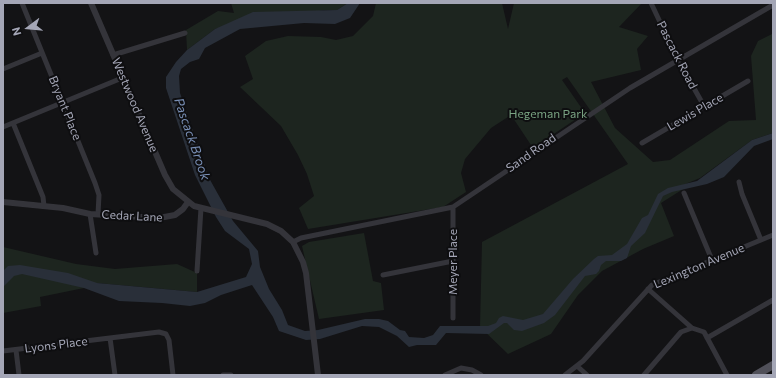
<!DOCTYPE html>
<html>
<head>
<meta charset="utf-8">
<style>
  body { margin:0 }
  #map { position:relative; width:776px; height:378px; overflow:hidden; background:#131315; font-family:Commissioner,sans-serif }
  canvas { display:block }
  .frame { position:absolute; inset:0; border:4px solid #a4a6b6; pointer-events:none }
  .north { position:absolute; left:8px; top:8px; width:40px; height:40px; -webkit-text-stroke:3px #0e0e10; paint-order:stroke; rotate:254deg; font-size:11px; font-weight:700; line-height:16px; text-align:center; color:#a4a6b6 }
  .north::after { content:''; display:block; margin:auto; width:14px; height:18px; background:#a4a6b6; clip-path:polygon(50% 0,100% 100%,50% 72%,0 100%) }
</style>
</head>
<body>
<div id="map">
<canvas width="776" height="378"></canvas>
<div class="frame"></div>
<div class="north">N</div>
</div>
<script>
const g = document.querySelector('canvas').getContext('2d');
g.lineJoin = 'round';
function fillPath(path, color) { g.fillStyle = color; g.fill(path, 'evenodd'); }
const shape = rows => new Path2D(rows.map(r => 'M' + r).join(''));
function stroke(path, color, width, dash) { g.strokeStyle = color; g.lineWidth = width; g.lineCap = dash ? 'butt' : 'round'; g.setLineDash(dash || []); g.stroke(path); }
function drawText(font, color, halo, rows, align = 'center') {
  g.font = font + ' Commissioner,sans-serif'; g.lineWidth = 4; g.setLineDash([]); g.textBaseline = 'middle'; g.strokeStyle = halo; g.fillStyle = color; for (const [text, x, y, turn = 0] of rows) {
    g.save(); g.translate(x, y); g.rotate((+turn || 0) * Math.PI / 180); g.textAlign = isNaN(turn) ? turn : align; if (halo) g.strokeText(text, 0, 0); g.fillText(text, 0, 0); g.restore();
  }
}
const green = shape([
  [231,3,348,3,337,10,325,10,215,29,187,50,186,30,218,11,234,13],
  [376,3,502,3,508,29,514,3,642,3,619,27,648,36,637,49,641,70,591,82,615,128,653,162,670,160,729,121,756,120,751,56,758,41,772,34,773,133,752,140,700,178,683,185,688,186,661,203,674,236,643,249,602,271,578,295,551,334,508,354,480,327,482,242,628,164,567,77,562,80,585,113,533,148,511,115,491,128,465,159,461,173,466,192,443,207,308,229,299,208,314,196,307,174,298,155,281,126,240,87,253,79,245,56,266,41,288,36,321,37,336,40,353,36,373,16],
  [364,233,373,281,381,283,384,310,319,319,302,246,309,242],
  [3,247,76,264,115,269,177,264,197,273,197,292,97,283,84,288,40,297,41,306,3,313]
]);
const water = shape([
  [348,3,360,3,350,18,335,24,304,23,240,29,205,48,199,59,190,62,181,69,179,76,180,93,209,178,233,221,258,251,260,267,269,289,282,310,288,325,305,331,318,330,365,319,379,319,388,321,400,330,405,331,409,337,424,338,433,335,440,326,488,326,496,323,499,318,503,316,523,320,543,314,573,279,594,259,598,256,612,255,627,244,642,218,648,215,658,194,668,188,697,181,752,140,773,133,773,139,754,146,724,177,707,184,672,192,663,196,645,233,631,246,627,258,621,261,606,261,601,265,599,271,596,274,585,276,555,315,544,323,522,331,514,330,507,323,504,323,489,334,446,333,436,345,417,345,409,347,397,336,379,327,362,326,320,339,306,340,279,331,273,317,252,285,221,295,205,303,190,306,162,303,119,301,84,288,22,274,14,276,3,287,3,271,8,266,20,265,68,273,97,283,197,292,246,277,252,264,249,249,225,231,216,217,195,175,166,88,166,77,176,62,187,50,215,29,253,12,337,10]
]);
const minor = shape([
  [22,3,95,183,99,195,98,214],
  [651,3,678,60,704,106],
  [113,55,185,33],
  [3,69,42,53],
  [13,123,43,197,44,206],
  [3,127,122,78],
  [642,143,748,81],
  [739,182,742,194,761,240],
  [684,193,712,260],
  [90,214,96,253],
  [293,242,301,238,453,207,630,88,773,5],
  [197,271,201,208],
  [383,275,453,261],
  [648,289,692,328],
  [453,318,453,207],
  [110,338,115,375],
  [707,338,773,300],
  [16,350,19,375],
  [3,351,159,332,166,334,169,340,173,375],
  [577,366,587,375],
  [223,375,231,375],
  [445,375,461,368,472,370,481,375],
  [565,375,583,361,652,285,773,235],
  [644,375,681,332,692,328,704,332,727,375]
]);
const tertiary = shape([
  [91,3,165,175,173,189,194,206,267,224,281,231,293,242,303,262,306,273,318,375],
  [3,202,63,208,90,214,159,218,175,215,183,209,188,202]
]);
const primary = shape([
  [756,375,773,365]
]);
const streetNames = [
  ["Pascack Road",677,55,63],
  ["Westwood Avenue",135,105,67],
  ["Bryant Place",65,108,68],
  ["Lewis Place",695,112,-30],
  ["Sand Road",531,153,-35],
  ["Cedar Lane",132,216,3],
  ["Meyer Place",453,262,-90],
  ["Lexington Avenue",699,266,-23],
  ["Lyons Place",56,345,-7]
];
const parkNames = [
  ["Hegeman Park",548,114]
];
const waterNames = [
  ["Pascack Brook",192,139,71]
];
fillPath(green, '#1d251f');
fillPath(water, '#292f39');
stroke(minor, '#34343a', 5);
stroke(tertiary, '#34343a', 6);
stroke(primary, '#505059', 8);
drawText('12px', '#a4a6b6', '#0e0e10', streetNames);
drawText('12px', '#79a282', '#0e0e10', parkNames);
drawText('italic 13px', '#788eb4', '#0e0e10', waterNames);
</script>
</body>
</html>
